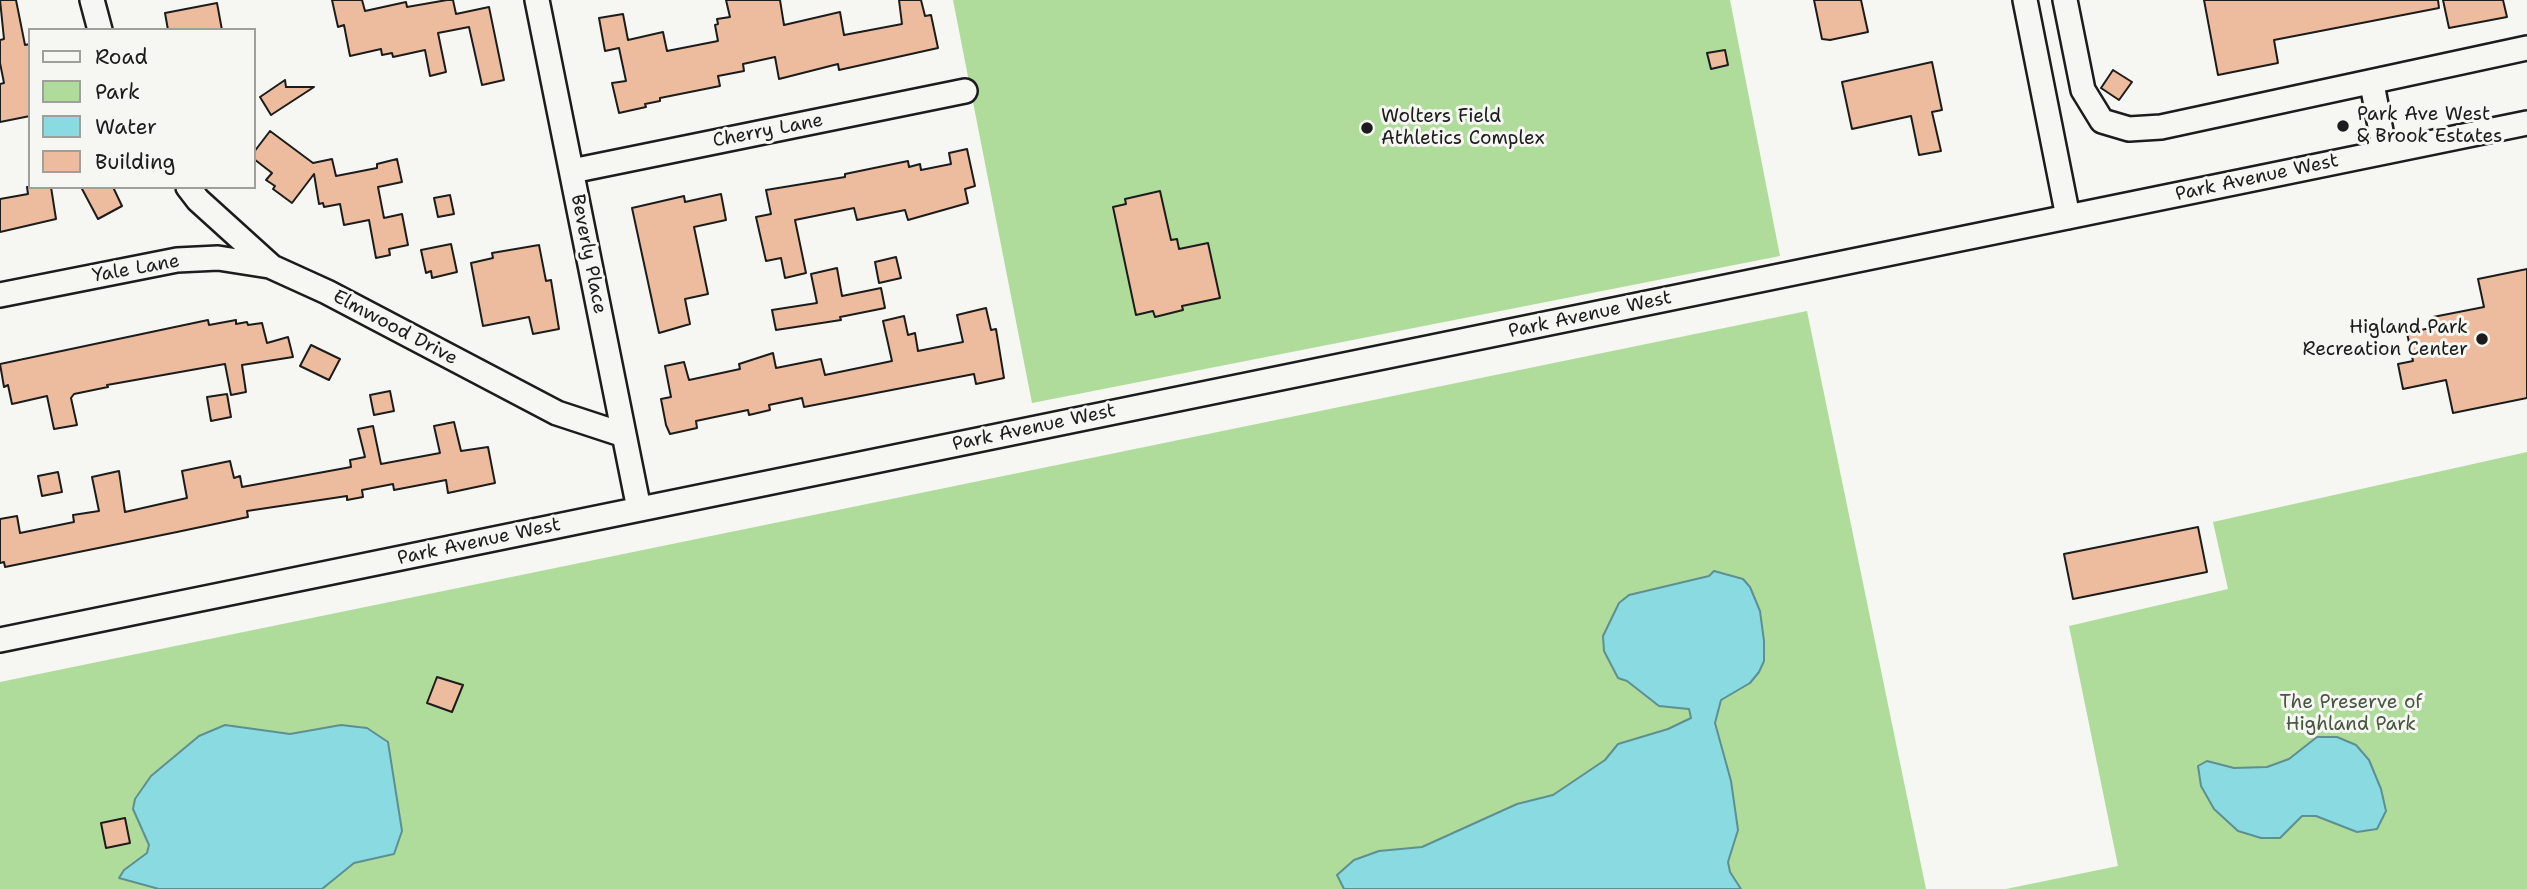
<!DOCTYPE html>
<html>
<head>
<meta charset="utf-8">
<style>
  body { margin:0 }
  #map { position:relative; width:2527px; height:889px; overflow:hidden; background:#f6f6f2; font-family:"Shantell Sans",sans-serif }
  canvas { display:block }
  .legend { position:absolute; left:28px; top:28px; width:228px; height:161px; box-sizing:border-box; background:#f6f6f2; border:2px solid #9f9f9c; margin:0; padding:9px 12px; list-style:none; font-size:21px; color:#1c1c1c }
  .legend li { display:flex; align-items:center; gap:14px; height:35px }
  .legend b { width:35px; border:2px solid #9f9f9c }
</style>
</head>
<body>
<div id="map">
<canvas width="2527" height="889"></canvas>
<ul class="legend">
<li><b style="height:9px;background:#f6f6f2"></b>Road</li>
<li><b style="height:19px;background:#afdc9a"></b>Park</li>
<li><b style="height:19px;background:#8adbe1"></b>Water</li>
<li><b style="height:19px;background:#edbc9e"></b>Building</li>
</ul>
</div>
<script>
const g = document.querySelector('canvas').getContext('2d');
g.lineJoin = 'round';
function fillPath(path, color) { g.fillStyle = color; g.fill(path, 'evenodd'); }
const shape = rows => new Path2D(rows.map(r => 'M' + r).join(''));
function stroke(path, color, width, dash) { g.strokeStyle = color; g.lineWidth = width; g.lineCap = dash ? 'butt' : 'round'; g.setLineDash(dash || []); g.stroke(path); }
function drawText(font, color, halo, rows, align = 'center') {
  g.font = font + ' "Shantell Sans",sans-serif'; g.lineWidth = 6; g.setLineDash([]); g.textBaseline = 'middle'; g.strokeStyle = halo; g.fillStyle = color; for (const [text, x, y, turn = 0] of rows) {
    g.save(); g.translate(x, y); g.rotate((+turn || 0) * Math.PI / 180); g.textAlign = isNaN(turn) ? turn : align; if (halo) g.strokeText(text, 0, 0); g.fillText(text, 0, 0); g.restore();
  }
}
const green = shape([
  [953,0,1730,0,1780,256,1032,403],
  [1807,311,1926,889,0,889,0,682],
  [2527,452,2527,889,2006,889,2118,866,2069,626,2228,589,2213,522]
]);
const water = shape([
  [1714,571,1743,579,1750,587,1760,611,1764,641,1764,661,1759,672,1750,683,1721,700,1715,723,1731,781,1738,830,1728,862,1730,872,1741,889,1344,889,1337,875,1354,860,1379,851,1422,847,1517,804,1553,795,1605,760,1618,744,1668,729,1691,718,1689,709,1659,706,1627,681,1618,678,1604,651,1603,636,1619,603,1629,595,1709,576,1714,571],
  [225,725,290,734,341,725,367,728,388,742,402,831,394,854,354,863,322,889,159,889,119,878,124,870,147,853,149,845,133,809,135,799,151,776,199,736,225,725],
  [2317,737,2337,737,2356,745,2369,760,2381,789,2386,811,2377,829,2357,832,2316,816,2302,816,2280,838,2261,838,2238,831,2214,809,2201,786,2198,766,2207,761,2234,768,2267,767,2289,759,2317,737]
]);
const building = shape([
  [0,0,16,0,25,45,30,44,30,116,0,122,0,84,4,83,0,63,0,40,4,39,0,0],
  [332,0,362,0,365,11,406,2,407,7,447,0,453,0,456,14,489,7,504,80,482,85,469,27,438,33,446,72,430,76,425,50,393,57,392,53,382,55,381,49,350,56,344,25,338,27,332,0],
  [726,0,780,0,784,25,840,12,844,35,902,24,899,0,921,0,925,16,931,15,938,48,839,70,838,64,779,79,775,57,743,64,744,71,718,76,720,86,660,98,660,101,645,104,646,107,619,113,612,83,626,81,619,48,605,51,599,18,623,14,628,40,663,32,667,51,718,41,715,25,718,24,717,19,730,17,726,0],
  [1814,0,1861,0,1868,32,1830,40,1822,39,1814,0],
  [2204,0,2438,0,2439,8,2274,40,2278,63,2218,75,2204,0],
  [2443,0,2503,0,2507,17,2449,28,2443,0],
  [217,3,222,30,168,30,165,13,217,3],
  [1725,50,1728,65,1711,69,1707,53,1725,50],
  [1932,62,1942,110,1932,112,1941,151,1919,155,1911,116,1852,129,1842,82,1932,62],
  [2113,70,2132,82,2119,100,2101,88,2113,70],
  [285,80,286,87,314,87,271,115,260,97,285,80],
  [270,131,313,163,332,159,336,176,377,168,377,164,397,159,402,182,378,187,384,218,402,214,408,245,389,249,390,255,376,258,369,220,344,225,340,204,324,207,323,203,319,204,314,174,292,203,273,189,275,186,266,180,272,173,254,159,254,152,270,131],
  [967,149,975,186,965,189,968,203,908,220,905,210,857,220,854,208,795,220,806,273,785,278,781,258,766,261,756,217,771,214,766,190,845,177,845,174,908,161,909,167,920,164,921,170,951,164,949,153,967,149],
  [27,187,51,187,56,219,0,232,0,199,28,194,27,187],
  [81,187,113,187,122,206,98,219,81,187],
  [1160,191,1171,240,1177,239,1179,249,1208,243,1220,298,1182,306,1183,310,1155,317,1153,311,1136,315,1113,207,1126,204,1125,199,1160,191],
  [721,194,726,220,694,227,708,294,685,299,690,324,659,333,632,208,684,196,685,202,721,194],
  [450,195,454,214,438,217,434,198,450,195],
  [451,244,457,272,432,278,431,271,426,273,421,250,451,244],
  [539,245,546,281,551,280,559,329,533,334,529,317,483,326,471,263,493,258,492,253,539,245],
  [896,257,901,278,879,283,875,262,896,257],
  [837,268,842,296,881,288,885,308,840,317,841,320,776,330,772,310,817,303,811,274,837,268],
  [2527,269,2527,398,2453,413,2446,380,2403,389,2398,364,2413,361,2407,333,2435,327,2433,317,2484,307,2478,279,2527,269],
  [986,308,991,330,996,329,1004,378,976,384,974,374,804,407,802,398,769,405,770,410,749,415,748,410,696,421,697,428,670,434,666,425,661,399,671,397,665,366,684,362,689,380,740,369,739,364,773,353,776,368,821,359,825,375,892,361,883,321,904,316,908,335,915,333,918,351,963,342,957,315,986,308],
  [208,320,209,325,236,320,236,324,247,322,248,325,262,323,267,343,288,337,293,357,242,365,246,392,231,395,225,364,107,385,108,387,74,394,71,398,77,425,54,429,47,396,12,404,8,385,4,387,0,364,208,320],
  [311,345,340,359,329,380,300,366,311,345],
  [390,391,394,411,374,415,370,395,390,391],
  [227,394,231,417,211,421,207,397,227,394],
  [454,422,461,451,488,447,495,483,448,493,446,480,394,490,393,484,362,490,363,497,347,500,347,496,247,511,248,517,177,532,5,567,4,562,0,563,0,519,17,516,20,533,74,522,73,515,99,511,92,477,119,471,125,512,187,498,182,471,230,461,234,478,240,476,242,487,351,467,350,460,365,457,358,429,373,426,381,464,440,453,434,426,454,422],
  [58,472,62,492,42,496,38,476,58,472],
  [2198,527,2207,572,2073,599,2064,554,2198,527],
  [437,677,463,685,452,712,427,703,437,677],
  [125,818,130,843,106,848,101,823,125,818]
]);
const minor = shape([
  [92,0,100,30],
  [537,0,639,509],
  [2025,0,2068,217],
  [2065,0,2083,90,2102,121,2129,129,2161,127,2527,48],
  [2372,84,2385,152],
  [572,171,965,91],
  [188,187,198,200,272,267,327,292,557,413,624,435],
  [0,295,177,260,218,258,269,266],
  [0,640,2527,123]
]);
const markers = [
  [2343,126,7,"#1c1c1c"],
  [1367,128,7,"#1c1c1c"],
  [2482,339,7,"#1c1c1c"]
];
const poiNames = [
  ["Park Ave West",2357,115],
  ["& Brook Estates",2357,137],
  ["Wolters Field",1381,117],
  ["Athletics Complex",1381,139],
  ["Higland Park",2468,328,"right"],
  ["Recreation Center",2468,350,"right"]
];
const streetNames = [
  ["Cherry Lane",768,131,-11],
  ["Park Avenue West",2257,178,-12],
  ["Beverly Place",588,254,79],
  ["Yale Lane",136,269,-10],
  ["Park Avenue West",1590,315,-12],
  ["Elmwood Drive",395,328,28],
  ["Park Avenue West",1034,428,-12],
  ["Park Avenue West",479,542,-12]
];
const parkNames = [
  ["The Preserve of",2351,703],
  ["Highland Park",2351,725]
];
fillPath(green, '#afdc9a');
fillPath(water, '#8adbe1');
stroke(water, '#5e8f92', 2);
fillPath(building, '#edbc9e');
stroke(building, '#1c1c1c', 2);
stroke(minor, '#1c1c1c', 28);
stroke(minor, '#f6f6f2', 23);
for (const [x, y, r, color] of markers) { const dot = new Path2D(); dot.arc(x, y, r, 0, 2 * Math.PI); g.fillStyle = color; g.fill(dot); stroke(dot, '#f6f6f2', 2.5); }
drawText('19px', '#1c1c1c', '#f6f6f2', poiNames, 'left');
drawText('19px', '#1c1c1c', '#f6f6f2', streetNames);
drawText('19px', '#485642', '#f6f6f2', parkNames);
</script>
</body>
</html>
